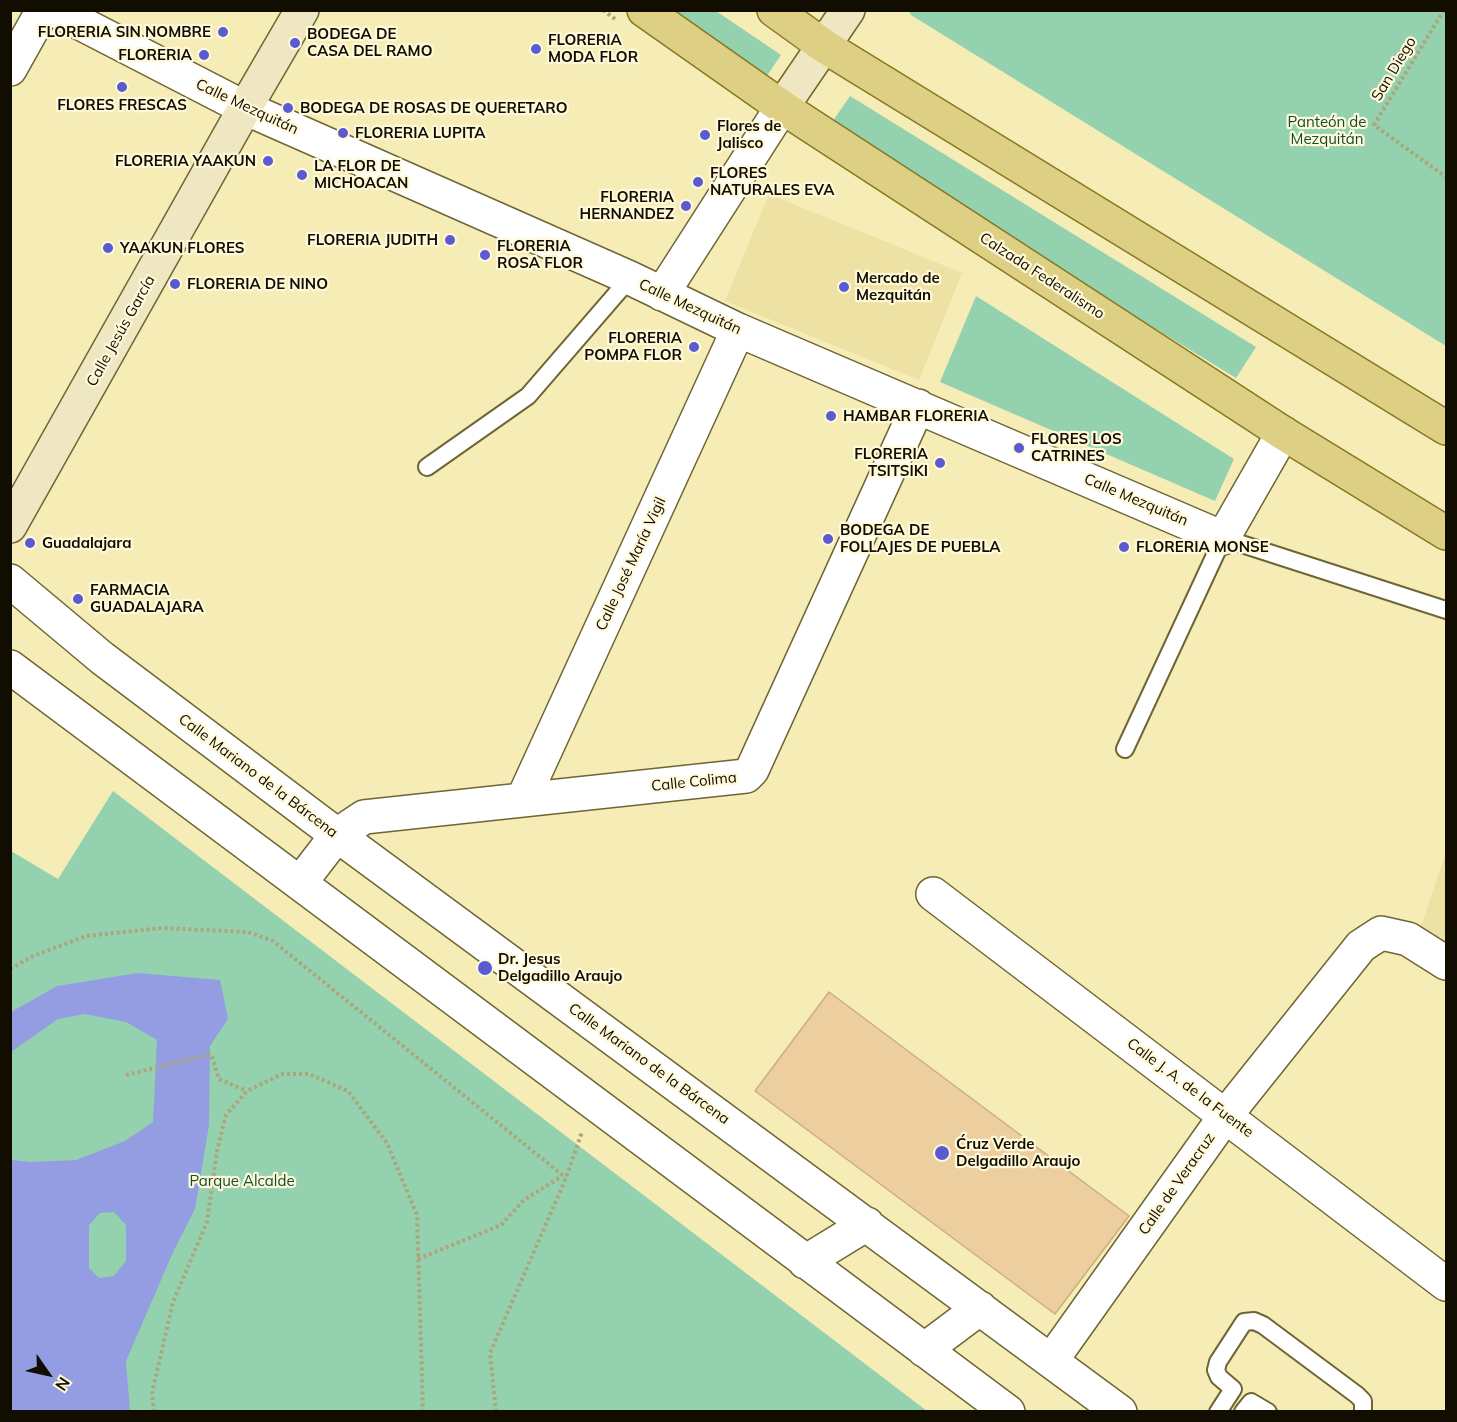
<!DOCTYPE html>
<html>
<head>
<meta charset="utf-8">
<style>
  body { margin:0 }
  #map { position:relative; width:1457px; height:1422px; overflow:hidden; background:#f6ecb6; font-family:Mulish,sans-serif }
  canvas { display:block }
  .frame { position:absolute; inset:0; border:12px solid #110d00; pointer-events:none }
  .north { position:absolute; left:18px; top:1344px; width:60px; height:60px; -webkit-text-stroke:4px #fff9d9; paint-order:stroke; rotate:124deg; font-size:16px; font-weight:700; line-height:24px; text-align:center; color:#110d00 }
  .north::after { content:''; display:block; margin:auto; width:21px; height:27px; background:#110d00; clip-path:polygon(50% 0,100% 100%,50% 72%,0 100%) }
</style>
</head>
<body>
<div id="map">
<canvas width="1457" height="1422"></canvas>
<div class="frame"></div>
<div class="north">N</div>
</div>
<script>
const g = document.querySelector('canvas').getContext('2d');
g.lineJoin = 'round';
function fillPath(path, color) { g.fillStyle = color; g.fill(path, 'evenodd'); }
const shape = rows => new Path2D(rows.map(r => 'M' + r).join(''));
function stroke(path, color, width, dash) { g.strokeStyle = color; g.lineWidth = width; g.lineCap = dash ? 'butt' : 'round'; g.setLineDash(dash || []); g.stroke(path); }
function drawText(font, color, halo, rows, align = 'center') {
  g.font = font + ' Mulish,sans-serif'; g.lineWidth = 4.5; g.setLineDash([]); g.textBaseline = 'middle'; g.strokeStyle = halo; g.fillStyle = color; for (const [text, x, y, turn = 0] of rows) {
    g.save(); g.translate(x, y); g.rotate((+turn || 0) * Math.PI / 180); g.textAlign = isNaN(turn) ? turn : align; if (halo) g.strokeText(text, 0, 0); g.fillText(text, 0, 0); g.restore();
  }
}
const built = shape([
  [769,194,962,273,919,380,725,301],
  [1446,852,1446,951,1419,932]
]);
const green = shape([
  [655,11,716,11,781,55,762,83],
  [909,11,1446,11,1446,346,911,15],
  [850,96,1256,347,1236,378,828,128],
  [976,296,1234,459,1215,501,940,382],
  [113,791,927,1411,11,1412,11,851,58,879]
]);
const water = shape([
  [138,973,220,980,228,1019,210,1046,209,1125,195,1209,174,1250,126,1361,130,1411,11,1411,11,1160,31,1162,76,1160,125,1141,153,1122,157,1040,126,1022,85,1014,58,1019,11,1052,11,1012,57,986],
  [114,1212,126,1225,126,1261,114,1276,99,1278,89,1268,89,1225,100,1213]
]);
const building = shape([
  [829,992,1129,1216,1055,1314,755,1091,829,992]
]);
const path = shape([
  [603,10,615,19],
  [1444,10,1374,125,1446,177],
  [10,969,33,956,86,936,162,928,248,932,273,941,566,1178],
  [126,1075,211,1054,219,1079,247,1091],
  [418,1259,501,1225,524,1200,562,1176],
  [154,1412,152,1393,173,1302,207,1222,217,1151,226,1115,247,1091,282,1074,309,1074,348,1091,387,1143,417,1215,423,1412],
  [496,1412,490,1353,566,1178,582,1132]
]);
const lane = shape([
  [427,467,528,396,630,278],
  [1125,749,1223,538,1446,610],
  [1218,1412,1233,1389,1219,1377,1216,1370,1218,1362,1244,1322,1254,1321,1263,1325,1357,1395,1363,1401,1363,1412],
  [1243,1412,1251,1402,1268,1412]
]);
const street = shape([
  [55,10,245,108,630,278,738,330,1223,538,1283,433],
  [10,69,43,10],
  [662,294,782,107],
  [10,581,102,658,337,835,1120,1412],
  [10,667,1008,1412],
  [523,799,738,330],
  [300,883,337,835,364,817,746,776,752,770,918,406],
  [933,894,1446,1284],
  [805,1262,867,1224],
  [924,1350,980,1308],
  [1051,1361,1226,1115,1361,946,1381,933,1408,939,1446,963]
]);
const secondary = shape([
  [782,107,848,10],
  [10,526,245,108,302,10]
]);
const primary = shape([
  [644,10,782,107,1283,433,1446,533],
  [774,10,824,46,1446,428]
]);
const markers = [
  [223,32,6,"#5a5ad1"],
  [295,43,6,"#5a5ad1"],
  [536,49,6,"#5a5ad1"],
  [204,55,6,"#5a5ad1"],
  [122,87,6,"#5a5ad1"],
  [288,108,6,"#5a5ad1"],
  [343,133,6,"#5a5ad1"],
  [705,135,6,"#5a5ad1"],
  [268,161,6,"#5a5ad1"],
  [302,175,6,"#5a5ad1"],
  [698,182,6,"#5a5ad1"],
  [686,206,6,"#5a5ad1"],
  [450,240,6,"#5a5ad1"],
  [108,248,6,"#5a5ad1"],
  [485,255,6,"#5a5ad1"],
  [175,284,6,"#5a5ad1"],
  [844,287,6,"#5a5ad1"],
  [694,347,6,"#5a5ad1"],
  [831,416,6,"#5a5ad1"],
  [1019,448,6,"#5a5ad1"],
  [940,463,6,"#5a5ad1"],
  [828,539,6,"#5a5ad1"],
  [30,543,6,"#5a5ad1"],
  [1124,547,6,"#5a5ad1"],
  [78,599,6,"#5a5ad1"],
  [485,968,8,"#5a5ad1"],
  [942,1153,8,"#5a5ad1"]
];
const poiNames = [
  ["FLORERIA SIN NOMBRE",211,32,"right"],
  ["BODEGA DE",307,34],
  ["CASA DEL RAMO",307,51],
  ["FLORERIA",548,40],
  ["MODA FLOR",548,57],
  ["FLORERIA",192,55,"right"],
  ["FLORES FRESCAS",122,105,"center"],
  ["BODEGA DE ROSAS DE QUERETARO",300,108],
  ["Flores de",717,126],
  ["Jalisco",717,143],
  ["FLORERIA LUPITA",355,133],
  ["FLORERIA YAAKUN",256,161,"right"],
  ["LA FLOR DE",314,166],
  ["MICHOACAN",314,183],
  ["FLORES",710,173],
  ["NATURALES EVA",710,190],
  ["FLORERIA",674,197,"right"],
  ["HERNANDEZ",674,214,"right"],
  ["FLORERIA JUDITH",438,240,"right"],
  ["FLORERIA",497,246],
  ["ROSA FLOR",497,263],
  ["YAAKUN FLORES",120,248],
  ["Mercado de",856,278],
  ["Mezquitán",856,295],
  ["FLORERIA DE NINO",187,284],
  ["FLORERIA",682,338,"right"],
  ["POMPA FLOR",682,355,"right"],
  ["HAMBAR FLORERIA",843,416],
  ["FLORES LOS",1031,439],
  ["CATRINES",1031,456],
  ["FLORERIA",928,454,"right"],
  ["TSITSIKI",928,471,"right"],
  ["BODEGA DE",840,530],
  ["FOLLAJES DE PUEBLA",840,547],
  ["Guadalajara",42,543],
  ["FLORERIA MONSE",1136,547],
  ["FARMACIA",90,590],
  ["GUADALAJARA",90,607],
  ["Dr. Jesus",498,959],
  ["Delgadillo Araujo",498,976],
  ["Ćruz Verde",956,1144],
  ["Delgadillo Araujo",956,1161]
];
const streetNames = [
  ["San Diego",1394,69,-59],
  ["Calle Mezquitán",247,107,25],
  ["Calzada Federalismo",1042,276,33],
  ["Calle Mezquitán",690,307,25],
  ["Calle Jesús García",121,331,-61],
  ["Calle Mezquitán",1136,500,23],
  ["Calle José María Vigil",631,564,-65],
  ["Calle Mariano de la Bárcena",258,776,37],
  ["Calle Colima",694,782,-6],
  ["Calle Mariano de la Bárcena",649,1064,36],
  ["Calle J. A. de la Fuente",1190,1088,37],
  ["Calle de Veracruz",1177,1184,-55]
];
const parkNames = [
  ["Panteón de",1327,122],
  ["Mezquitán",1327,139],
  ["Parque Alcalde",242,1181]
];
fillPath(built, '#ede1a3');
fillPath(green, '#94d1ae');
fillPath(water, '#959de2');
fillPath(building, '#ecce9f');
stroke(building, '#cbae80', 1.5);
stroke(lane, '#6f6534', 20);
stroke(street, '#6f6534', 36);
stroke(secondary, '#6f6534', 36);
stroke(primary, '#877720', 36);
stroke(path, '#ada57c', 4, [3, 3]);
stroke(lane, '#fff', 16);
stroke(street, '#fff', 33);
stroke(secondary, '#eee7c2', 33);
stroke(primary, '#ddd084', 33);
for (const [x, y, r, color] of markers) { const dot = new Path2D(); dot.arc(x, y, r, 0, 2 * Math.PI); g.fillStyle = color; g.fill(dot); stroke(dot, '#fff9d9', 2); }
drawText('bold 15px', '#110d00', '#fff9d9', poiNames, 'left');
drawText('15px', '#110d00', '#fff9d9', streetNames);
drawText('15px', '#0f4d31', '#fff9d9', parkNames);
</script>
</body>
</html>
